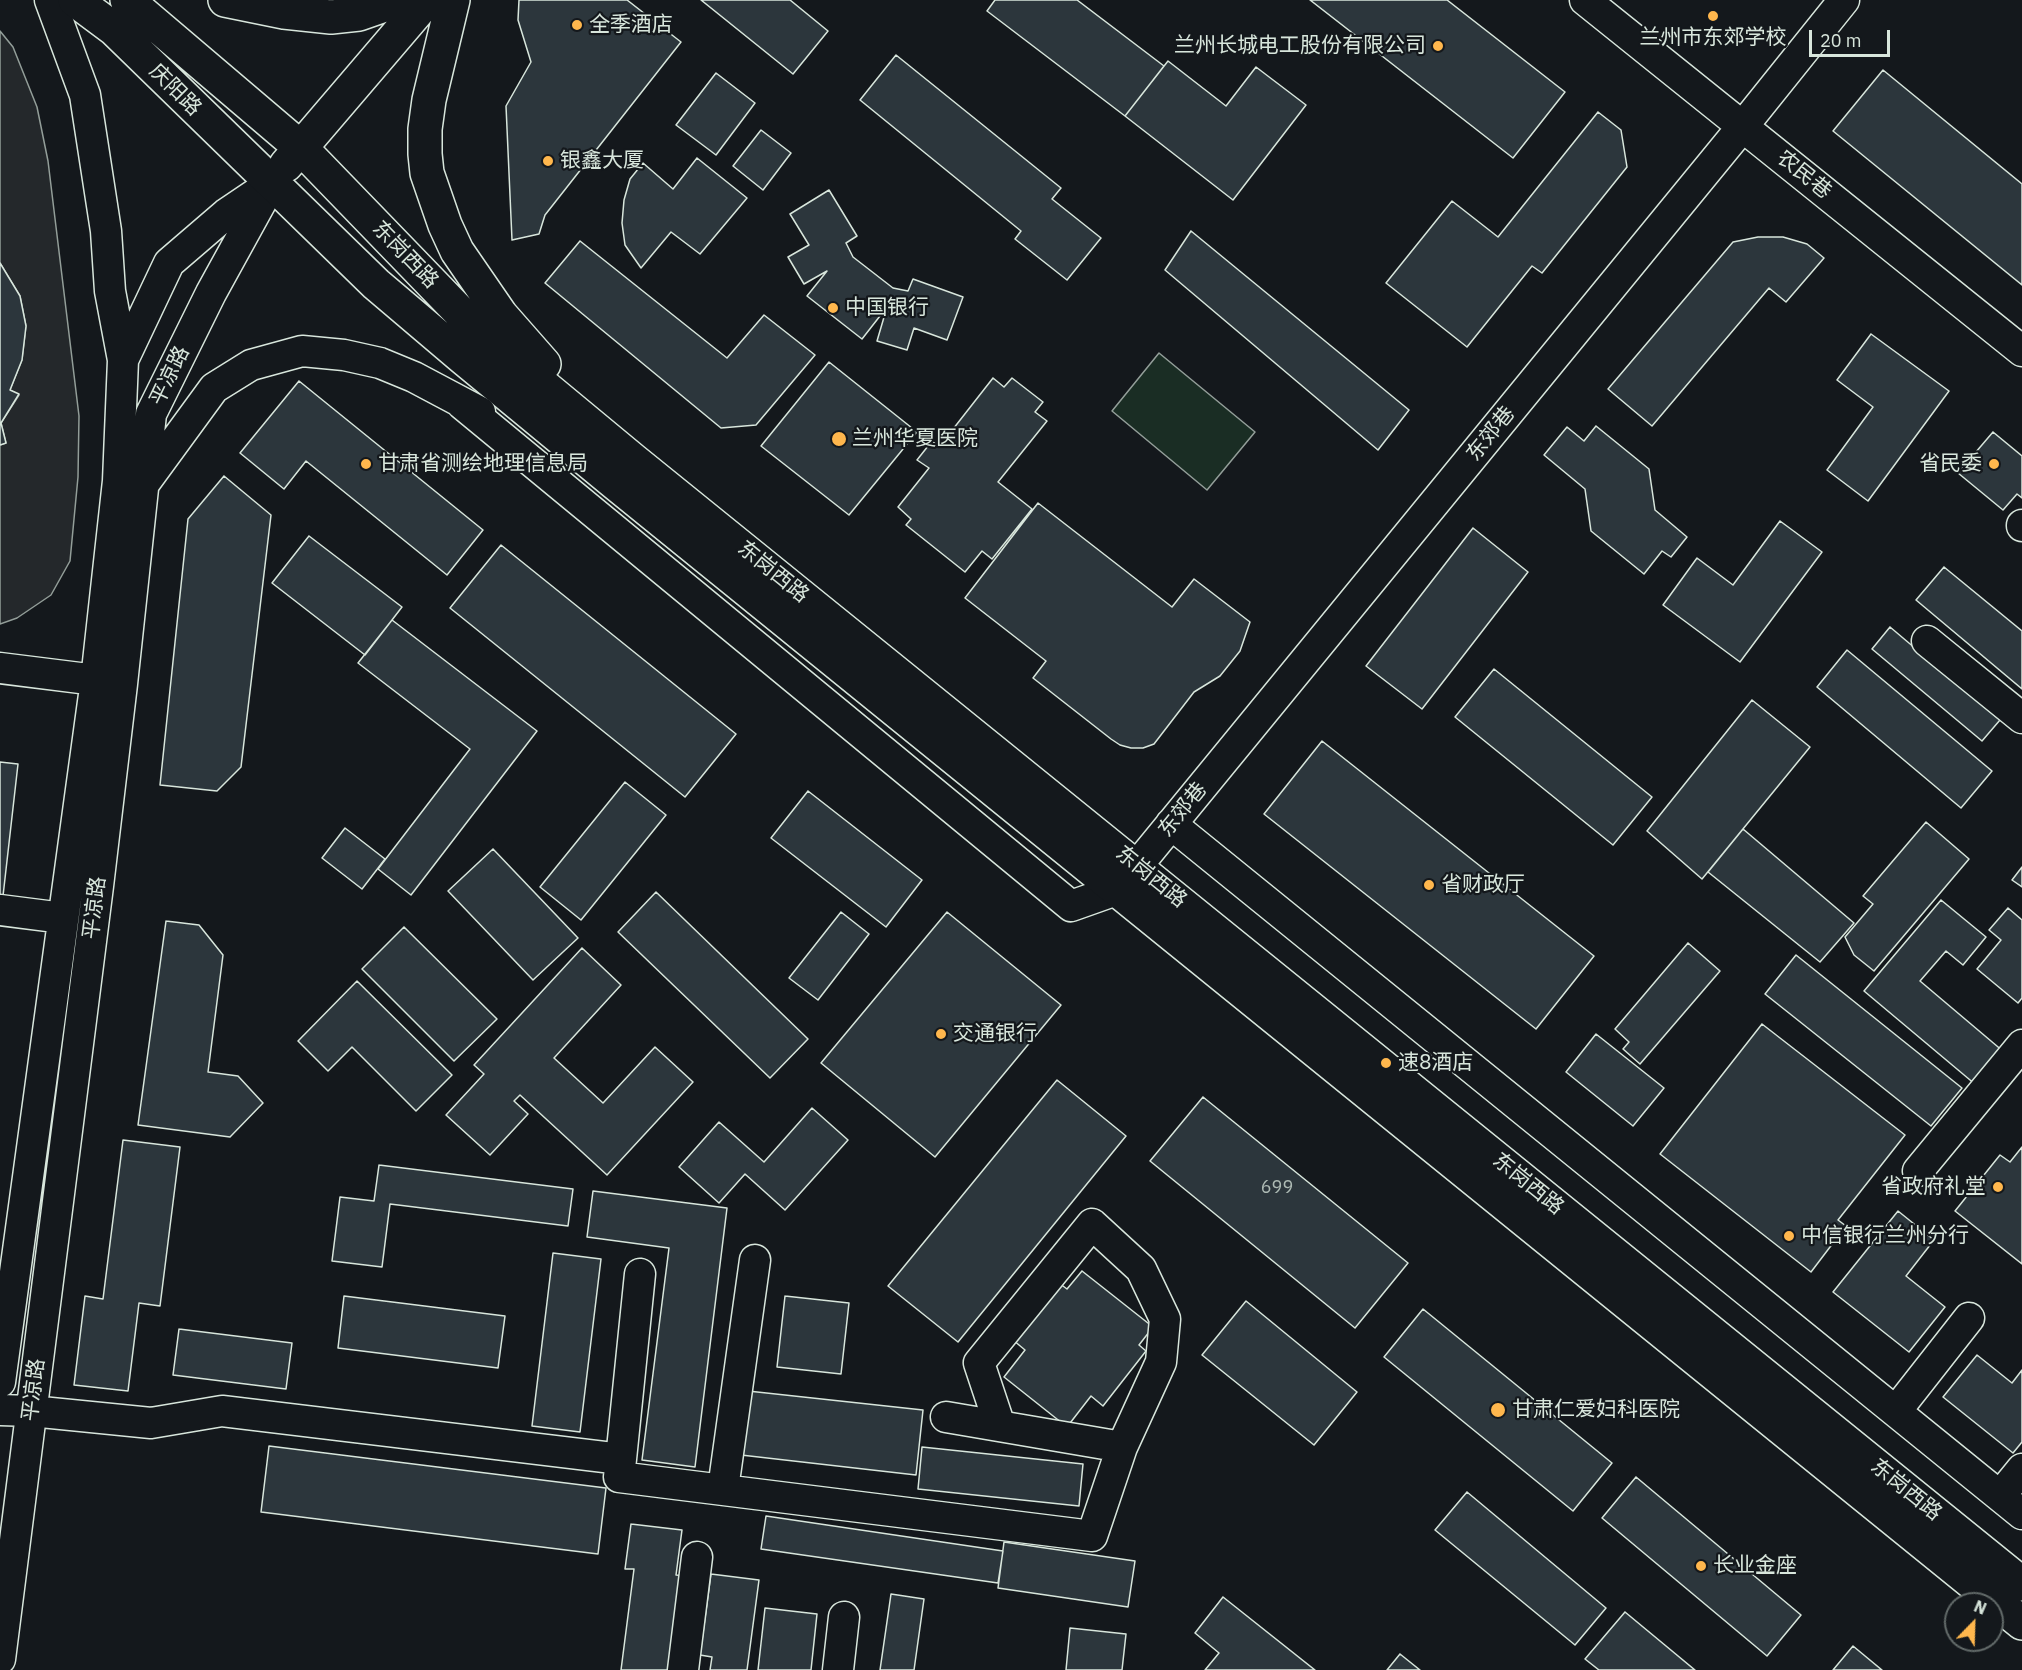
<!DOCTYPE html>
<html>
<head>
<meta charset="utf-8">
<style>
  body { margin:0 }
  #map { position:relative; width:2022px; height:1670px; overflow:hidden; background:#14181c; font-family:"IBM Plex Sans",sans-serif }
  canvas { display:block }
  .north { position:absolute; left:1944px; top:1592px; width:60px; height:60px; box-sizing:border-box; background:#14181c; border:2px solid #626a69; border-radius:50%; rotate:23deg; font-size:16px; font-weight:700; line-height:24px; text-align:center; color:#d8e6dc }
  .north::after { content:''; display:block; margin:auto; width:21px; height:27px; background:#ffb74d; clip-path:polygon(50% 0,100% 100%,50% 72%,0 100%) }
  .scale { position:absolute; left:1809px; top:30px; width:81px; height:27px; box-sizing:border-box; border:3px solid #d8e6dc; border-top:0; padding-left:8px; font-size:18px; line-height:21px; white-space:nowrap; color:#d8e6dc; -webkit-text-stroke:4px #14181c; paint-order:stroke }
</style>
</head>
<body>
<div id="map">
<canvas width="2022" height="1670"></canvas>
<div class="north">N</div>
<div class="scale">20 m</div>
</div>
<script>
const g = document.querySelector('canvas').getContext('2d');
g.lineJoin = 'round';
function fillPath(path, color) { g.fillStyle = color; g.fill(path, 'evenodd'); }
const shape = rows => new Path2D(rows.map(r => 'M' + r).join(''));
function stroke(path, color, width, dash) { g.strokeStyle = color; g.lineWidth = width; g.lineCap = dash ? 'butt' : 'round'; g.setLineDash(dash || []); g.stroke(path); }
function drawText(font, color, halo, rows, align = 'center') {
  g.font = font + ' "IBM Plex Sans","Noto Sans SC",sans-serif'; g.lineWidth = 4.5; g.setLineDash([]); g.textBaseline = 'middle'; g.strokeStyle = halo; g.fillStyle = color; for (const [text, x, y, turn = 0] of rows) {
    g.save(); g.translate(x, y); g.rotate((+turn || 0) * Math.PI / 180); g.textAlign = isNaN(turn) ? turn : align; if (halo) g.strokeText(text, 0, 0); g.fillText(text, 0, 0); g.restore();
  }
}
const green = shape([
  [1159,353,1255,432,1207,490,1112,411,1159,353]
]);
const parking = shape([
  [0,31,13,47,37,107,48,161,79,416,78,477,70,561,51,595,17,618,0,624,0,445,6,443,1,423,19,395,10,390,22,360,26,326,20,296,0,263,0,31]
]);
const building = shape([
  [519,0,627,0,681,42,545,215,539,234,512,240,506,106,531,62,518,20,519,0],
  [701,0,790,0,828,31,793,74,701,0],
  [995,0,1077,0,1164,66,1125,116,987,11,995,0],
  [1310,0,1447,0,1565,92,1513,158,1310,0],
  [896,55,1061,188,1052,199,1101,238,1067,280,1015,239,1021,231,860,100,896,55],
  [1168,61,1226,106,1256,67,1306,105,1233,200,1125,116,1168,61],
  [1883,70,2022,184,2022,285,1833,131,1883,70],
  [716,73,755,103,716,155,676,125,716,73],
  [1598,112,1621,130,1627,167,1542,273,1532,266,1467,347,1386,283,1452,201,1498,237,1598,112],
  [761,130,791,153,763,190,733,166,761,130],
  [697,158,747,198,700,254,671,232,641,268,625,245,622,223,624,200,630,179,643,163,673,189,697,158],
  [829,190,857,236,846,243,853,257,893,288,908,291,913,279,963,297,947,340,914,328,907,350,877,341,887,307,862,339,807,296,827,271,804,284,788,257,809,245,790,214,829,190],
  [1191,231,1409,410,1378,450,1165,270,1191,231],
  [1758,237,1783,237,1807,244,1824,258,1786,302,1769,288,1652,426,1608,389,1733,242,1758,237],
  [580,241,727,358,764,315,815,355,756,425,721,428,545,283,580,241],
  [0,263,20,296,26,326,22,360,10,390,19,394,1,423,6,443,0,445,0,263],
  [1871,334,1949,391,1868,501,1827,470,1873,407,1837,380,1871,334],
  [829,362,917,432,849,515,761,446,829,362],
  [993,378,1004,387,1012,378,1043,402,1035,412,1047,421,998,482,1032,509,992,559,982,551,965,572,906,525,911,519,898,507,929,468,917,460,932,441,939,447,993,378],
  [299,381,483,530,447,575,306,461,284,489,240,453,299,381],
  [1596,426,1649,469,1655,510,1687,537,1671,557,1662,551,1644,574,1591,531,1585,489,1544,455,1567,427,1584,441,1596,426],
  [1993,432,2022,456,2022,498,2017,494,2003,510,1958,473,1993,432],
  [224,476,271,515,241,767,217,791,160,785,188,519,224,476],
  [1038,503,1172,607,1194,579,1250,622,1240,651,1220,676,1194,692,1154,744,1143,748,1131,748,1120,745,1111,739,1033,678,1046,661,965,598,1038,503],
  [1780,521,1822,552,1740,662,1663,605,1697,558,1733,585,1780,521],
  [1473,528,1528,572,1422,709,1366,666,1473,528],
  [309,536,402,607,365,655,272,583,309,536],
  [501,545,736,734,685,797,450,608,501,545],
  [1944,567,2022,631,2022,689,1916,600,1944,567],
  [392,620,537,731,411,895,378,869,470,749,358,663,392,620],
  [1890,627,2000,720,1982,741,1872,649,1890,627],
  [1847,650,1992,771,1961,808,1817,687,1847,650],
  [1494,669,1652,797,1613,845,1455,717,1494,669],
  [1752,700,1810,747,1702,879,1647,831,1752,700],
  [1322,741,1594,956,1536,1029,1264,814,1322,741],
  [0,762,18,764,3,896,0,896,0,762],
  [625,782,666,815,581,920,540,887,625,782],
  [808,791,922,880,886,927,771,838,808,791],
  [1926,822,1969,859,1874,971,1854,955,1845,937,1873,904,1863,896,1926,822],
  [345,828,385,859,362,889,322,858,345,828],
  [1743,829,1854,923,1820,962,1708,872,1743,829],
  [493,849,578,938,533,980,448,891,493,849],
  [2022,867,2022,887,2012,880,2022,867],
  [656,892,808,1039,770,1078,618,932,656,892],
  [1941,900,1986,937,1963,965,1946,951,1920,981,2004,1052,1976,1085,1864,991,1941,900],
  [2008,908,2022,920,2022,998,2018,1003,1977,969,2001,940,1989,930,2008,908],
  [841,912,869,934,818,1000,789,978,841,912],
  [947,912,1061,1005,935,1157,821,1063,947,912],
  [166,921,199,925,223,955,208,1072,238,1076,263,1103,230,1137,138,1125,166,921],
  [404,927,497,1019,454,1061,362,969,404,927],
  [1688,943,1720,971,1640,1064,1623,1049,1629,1042,1615,1029,1688,943],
  [582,948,621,985,554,1058,603,1103,655,1047,693,1082,607,1175,520,1095,514,1101,528,1114,490,1155,446,1115,484,1074,474,1065,582,948],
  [1796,955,1962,1088,1931,1126,1765,994,1796,955],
  [357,981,452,1075,416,1111,352,1047,328,1071,298,1041,357,981],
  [1762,1024,1905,1135,1838,1220,1846,1226,1811,1272,1660,1154,1762,1024],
  [1596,1034,1664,1088,1633,1126,1566,1072,1596,1034],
  [1057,1080,1126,1136,958,1342,888,1286,1057,1080],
  [1203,1097,1408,1263,1355,1328,1150,1161,1203,1097],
  [812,1108,848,1140,785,1210,745,1174,719,1203,679,1167,719,1122,764,1162,812,1108],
  [123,1140,180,1147,160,1306,139,1303,128,1391,74,1385,85,1296,103,1299,123,1140],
  [2022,1147,2022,1264,1955,1211,2000,1155,2010,1162,2022,1147],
  [379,1165,573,1189,568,1226,390,1204,382,1267,332,1261,340,1197,374,1201,379,1165],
  [593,1191,727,1208,695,1467,642,1460,669,1248,587,1237,593,1191],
  [1898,1211,1934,1240,1906,1276,1945,1307,1909,1352,1833,1292,1898,1211],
  [553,1253,601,1259,580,1432,532,1426,553,1253],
  [1082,1271,1153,1327,1139,1345,1146,1351,1103,1406,1091,1396,1067,1427,1004,1377,1025,1350,1013,1340,1059,1283,1067,1289,1082,1271],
  [344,1296,505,1316,498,1368,338,1348,344,1296],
  [785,1296,849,1303,841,1374,777,1367,785,1296],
  [1246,1301,1357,1392,1314,1445,1202,1355,1246,1301],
  [1423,1309,1612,1463,1573,1511,1384,1357,1423,1309],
  [179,1329,292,1343,286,1389,173,1375,179,1329],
  [1977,1355,2012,1383,2022,1370,2022,1442,2013,1453,1943,1397,1977,1355],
  [748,1391,923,1410,916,1475,741,1455,748,1391],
  [269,1446,606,1488,598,1554,261,1512,269,1446],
  [922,1447,1083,1464,1079,1506,918,1489,922,1447],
  [1636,1477,1801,1615,1767,1656,1602,1518,1636,1477],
  [1467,1492,1606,1608,1575,1645,1435,1530,1467,1492],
  [766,1516,1003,1551,998,1583,761,1549,766,1516],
  [631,1524,682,1530,676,1575,687,1576,675,1670,621,1670,634,1569,625,1569,631,1524],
  [1004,1542,1135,1561,1128,1607,998,1588,1004,1542],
  [711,1574,759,1580,747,1670,710,1670,712,1657,700,1655,711,1574],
  [891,1594,924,1599,914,1670,880,1670,891,1594],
  [1223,1597,1315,1670,1205,1670,1219,1653,1195,1633,1223,1597],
  [765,1608,817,1614,811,1670,758,1670,765,1608],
  [1625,1612,1695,1670,1599,1670,1585,1659,1625,1612],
  [1070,1628,1126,1634,1122,1670,1066,1670,1070,1628],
  [1853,1646,1882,1670,1833,1670,1853,1646],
  [1400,1654,1420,1670,1387,1670,1400,1654]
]);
const minor = shape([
  [50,0,85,95,106,231,110,291,123,360],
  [1585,0,2022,351],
  [462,404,1071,906,1119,889],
  [146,481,214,388,251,365,302,351,344,355,380,363,414,377,480,412],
  [2022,525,2022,526],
  [1927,641,2022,718],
  [0,668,96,680],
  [1171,824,2022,1514],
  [1137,866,1743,126,1844,0],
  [0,910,63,918],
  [1918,1171,2022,1045],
  [0,1382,96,680,118,481,123,360,169,263,226,214,266,187],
  [0,1410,31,1411,151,1423,222,1411,621,1459,640,1274],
  [1896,1411,1969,1318],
  [1000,1426,979,1363,1092,1224,1141,1269,1165,1319,1161,1362,1122,1447],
  [621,1459,619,1477,1092,1536,1122,1447,946,1417],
  [723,1489,755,1260],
  [2000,1496,2022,1469],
  [0,1659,98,886,122,684,151,414,211,293,271,184],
  [683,1670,697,1557],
  [838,1670,844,1617]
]);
const major = shape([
  [75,0,114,29,376,284,462,357,615,483,2022,1623],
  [127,0,301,148,481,334,633,460,2022,1584],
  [225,0,284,12,331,17,359,14,399,0],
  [453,0,429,100,425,129,425,154,427,173,445,225,457,251,501,315,544,364],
  [286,165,427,0]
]);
const markers = [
  [1713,16,6,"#ffb74d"],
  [577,25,6,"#ffb74d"],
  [1438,46,6,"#ffb74d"],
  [548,161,6,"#ffb74d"],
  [833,308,6,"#ffb74d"],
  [839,439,8,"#ffb74d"],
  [366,464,6,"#ffb74d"],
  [1994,464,6,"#ffb74d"],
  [1429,885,6,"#ffb74d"],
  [941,1034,6,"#ffb74d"],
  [1386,1063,6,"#ffb74d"],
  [1998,1187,6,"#ffb74d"],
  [1789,1236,6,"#ffb74d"],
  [1498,1410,8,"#ffb74d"],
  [1701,1566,6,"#ffb74d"]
];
const numberNames = [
  ["699",1277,1188]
];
const poiNames = [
  ["全季酒店",589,25],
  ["兰州市东郊学校",1713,38,"center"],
  ["兰州长城电工股份有限公司",1426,46,"right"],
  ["银鑫大厦",560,161],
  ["中国银行",845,308],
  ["兰州华夏医院",852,439],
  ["甘肃省测绘地理信息局",378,464],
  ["省民委",1982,464,"right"],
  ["省财政厅",1441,885],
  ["交通银行",953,1034],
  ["速8酒店",1398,1063],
  ["省政府礼堂",1986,1187,"right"],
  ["中信银行兰州分行",1801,1236],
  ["甘肃仁爱妇科医院",1512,1410],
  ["长业金座",1713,1566]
];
const streetNames = [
  ["庆阳路",175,90,45],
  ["农民巷",1804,175,39],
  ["东岗西路",405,255,46],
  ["平凉路",170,376,-64],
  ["东郊巷",1491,434,-51],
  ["东岗西路",773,572,39],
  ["东郊巷",1183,810,-51],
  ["东岗西路",1151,877,39],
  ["平凉路",95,908,-83],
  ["东岗西路",1528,1184,39],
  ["平凉路",34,1390,-83],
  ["东岗西路",1906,1490,39]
];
fillPath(green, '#1a2d24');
stroke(green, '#939e99', 1.5);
fillPath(parking, '#24282b');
stroke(parking, '#939e99', 1.5);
fillPath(building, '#2c363c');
stroke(building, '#d8e6dc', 1.5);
stroke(minor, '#d8e6dc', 33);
stroke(major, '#d8e6dc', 36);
stroke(minor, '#14181c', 30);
stroke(major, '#14181c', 33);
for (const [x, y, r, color] of markers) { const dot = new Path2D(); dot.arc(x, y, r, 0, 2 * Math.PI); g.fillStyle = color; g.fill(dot); stroke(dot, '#14181c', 2); }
drawText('18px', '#adbab4', null, numberNames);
drawText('21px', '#d8e6dc', '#14181c', poiNames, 'left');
drawText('21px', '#d8e6dc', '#14181c', streetNames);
</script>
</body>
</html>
